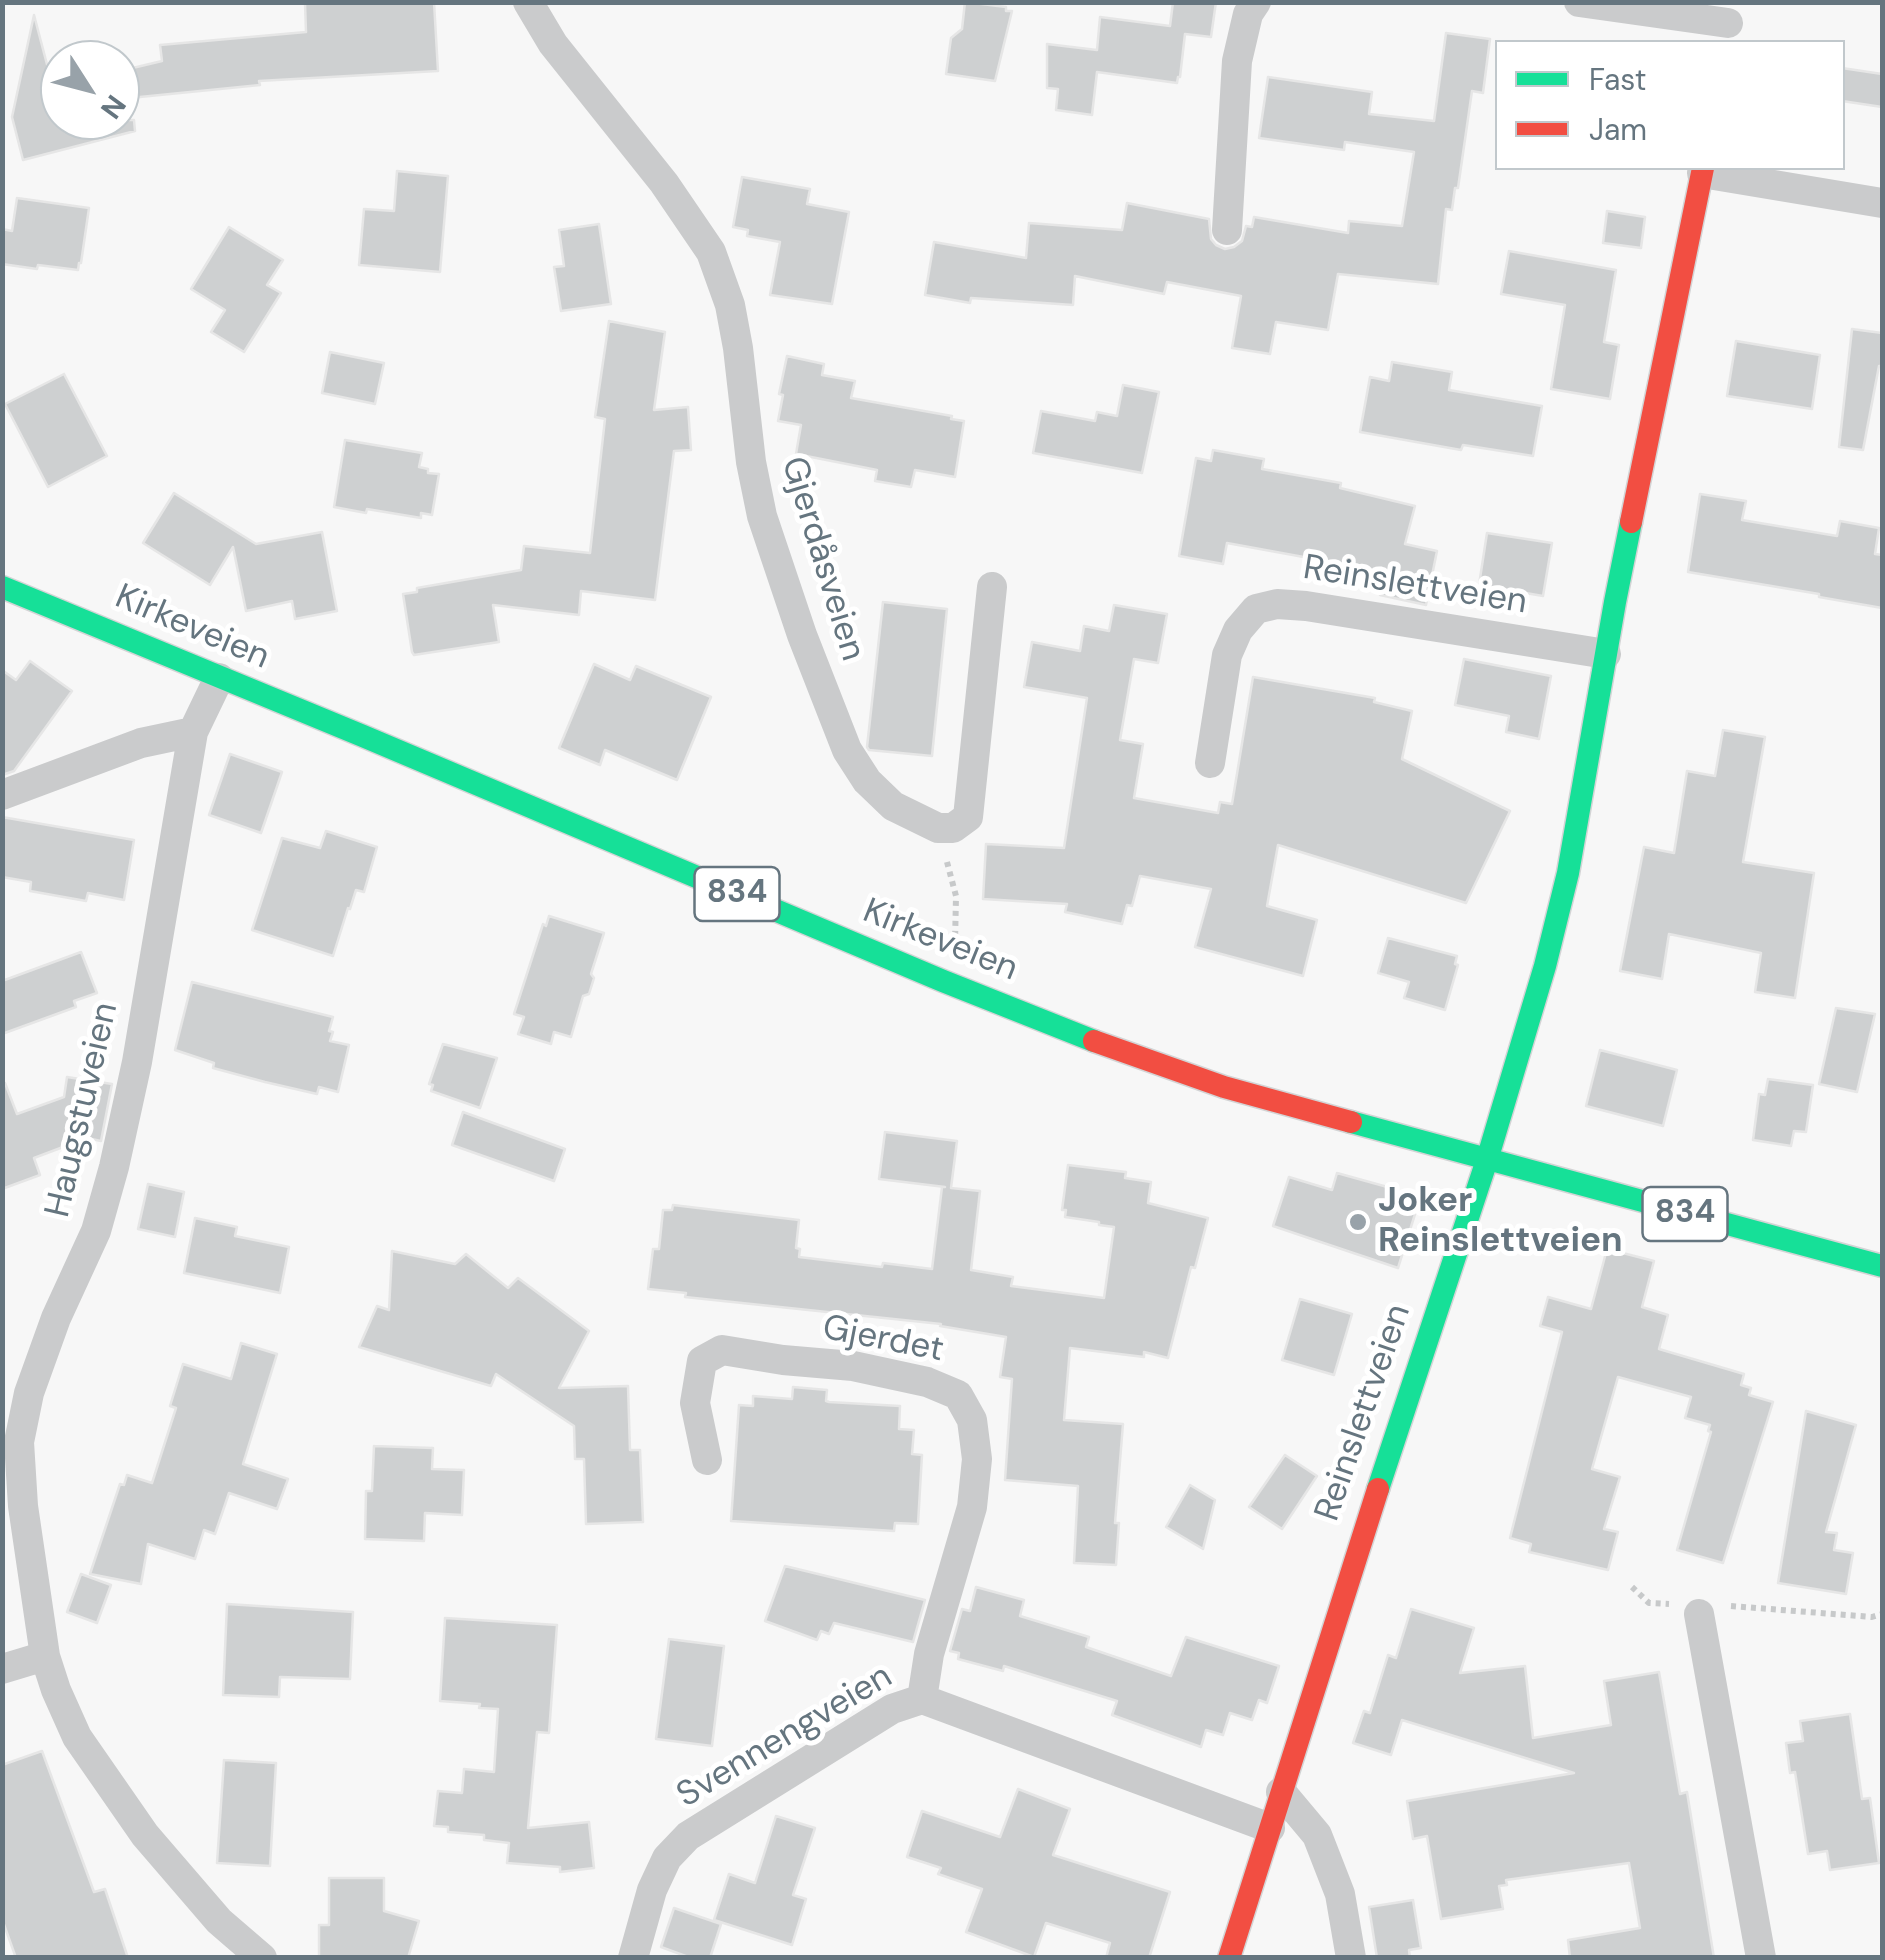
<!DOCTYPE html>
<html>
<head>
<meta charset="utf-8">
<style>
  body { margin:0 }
  #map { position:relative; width:1885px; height:1960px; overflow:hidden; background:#f7f7f7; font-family:"DM Sans",sans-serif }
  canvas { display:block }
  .frame { position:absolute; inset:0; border:5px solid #65757f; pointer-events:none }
  .legend { position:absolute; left:1495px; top:40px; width:350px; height:130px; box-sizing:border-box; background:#fff; border:2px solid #c1c8cc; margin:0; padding:12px 18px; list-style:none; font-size:30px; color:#65757f }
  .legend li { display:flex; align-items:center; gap:20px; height:50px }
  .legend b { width:50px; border:2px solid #c1c8cc }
  .north { position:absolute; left:40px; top:40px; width:100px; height:100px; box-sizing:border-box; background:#fff; border:2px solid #c1c8cc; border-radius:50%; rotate:126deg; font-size:28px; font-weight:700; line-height:40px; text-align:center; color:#65757f }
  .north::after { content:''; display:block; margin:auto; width:35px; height:45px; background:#98a2a9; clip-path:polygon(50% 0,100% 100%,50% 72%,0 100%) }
</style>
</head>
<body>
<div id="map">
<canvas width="1885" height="1960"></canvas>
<div class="frame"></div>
<ul class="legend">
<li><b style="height:12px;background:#16e098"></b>Fast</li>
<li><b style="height:12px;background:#f24e42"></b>Jam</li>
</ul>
<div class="north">N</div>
</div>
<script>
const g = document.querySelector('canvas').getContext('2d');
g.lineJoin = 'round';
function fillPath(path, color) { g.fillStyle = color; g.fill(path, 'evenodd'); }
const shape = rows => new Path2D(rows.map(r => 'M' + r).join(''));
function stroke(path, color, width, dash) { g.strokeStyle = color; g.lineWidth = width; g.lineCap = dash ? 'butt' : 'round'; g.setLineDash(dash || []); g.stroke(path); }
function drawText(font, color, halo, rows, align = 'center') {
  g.font = font + ' "DM Sans",sans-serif'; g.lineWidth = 10; g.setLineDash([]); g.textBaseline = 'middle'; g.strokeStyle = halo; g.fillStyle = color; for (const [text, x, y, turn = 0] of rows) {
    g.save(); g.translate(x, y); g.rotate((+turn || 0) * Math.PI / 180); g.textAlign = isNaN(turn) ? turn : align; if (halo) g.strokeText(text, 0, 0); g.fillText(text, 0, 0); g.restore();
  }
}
const building = shape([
  [434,2,438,71,259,81,260,85,120,99,120,71,162,61,160,45,306,32,305,3,434,2],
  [965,2,1006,7,1006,11,1012,11,995,81,946,74,951,38,962,29,965,2],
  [1173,2,1216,2,1211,37,1185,34,1180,77,1178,77,1177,83,1097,72,1092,115,1056,110,1058,89,1047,88,1047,44,1097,50,1100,17,1170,26,1173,2],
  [34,15,54,91,60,90,60,120,134,120,135,131,23,160,12,117,34,15],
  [1446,33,1490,39,1483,93,1472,91,1458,188,1455,188,1452,210,1446,209,1438,284,1338,274,1328,330,1276,322,1270,354,1232,348,1241,296,1167,282,1164,294,1075,276,1073,305,971,298,970,303,925,295,934,242,1026,258,1029,223,1122,230,1127,203,1209,219,1211,239,1216,245,1225,249,1234,247,1242,241,1246,226,1252,227,1254,217,1348,233,1349,221,1402,226,1414,152,1345,142,1344,150,1259,138,1268,77,1372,92,1369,114,1434,121,1446,33],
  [1842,68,1882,74,1882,107,1842,101,1842,68],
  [397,171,448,176,440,272,359,265,364,209,394,211,397,171],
  [742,177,810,189,807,204,849,212,832,304,770,295,780,242,747,236,748,230,733,227,742,177],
  [17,198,89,208,81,263,79,263,78,270,38,265,37,269,2,264,2,229,12,231,17,198],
  [1607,211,1645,217,1641,248,1603,243,1607,211],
  [599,224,611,304,561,311,554,267,564,266,559,230,599,224],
  [229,227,283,260,267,285,281,293,244,352,211,332,225,310,191,289,229,227],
  [1509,251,1616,270,1604,342,1619,345,1610,399,1551,389,1565,305,1501,294,1509,251],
  [609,321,665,332,654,410,688,407,691,450,674,451,655,600,581,591,579,615,493,605,499,642,414,655,412,652,403,594,417,592,417,588,521,570,524,546,590,553,605,419,595,417,609,321],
  [1852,329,1882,333,1882,366,1879,366,1863,450,1839,447,1852,329],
  [1736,341,1820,355,1812,409,1727,396,1736,341],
  [330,352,384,363,375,404,322,393,330,352],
  [787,356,824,364,822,375,855,381,851,398,952,416,951,419,964,421,955,477,915,470,911,487,875,481,877,470,796,454,801,425,778,421,783,395,779,394,787,356],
  [1392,362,1452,372,1449,390,1542,406,1533,456,1463,445,1461,450,1360,432,1370,377,1389,381,1392,362],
  [64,374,107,456,48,487,5,404,64,374],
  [1123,385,1159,392,1142,473,1033,453,1041,411,1095,421,1097,412,1117,416,1123,385],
  [345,440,422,453,419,467,428,469,428,473,439,474,432,515,421,513,421,518,367,509,366,513,334,507,345,440],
  [1213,450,1264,459,1262,469,1341,483,1340,488,1415,506,1405,544,1437,551,1426,605,1380,595,1384,578,1319,566,1320,560,1227,543,1223,564,1179,556,1196,458,1211,461,1213,450],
  [174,493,256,544,322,532,337,611,295,619,292,601,246,611,233,547,210,585,143,543,174,493],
  [1700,494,1746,501,1742,520,1837,536,1840,521,1879,528,1875,554,1882,555,1882,608,1819,597,1819,594,1688,572,1700,494],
  [1487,533,1552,543,1543,596,1479,585,1487,533],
  [883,602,947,609,932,756,869,750,867,747,883,602],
  [1114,605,1167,614,1158,663,1134,659,1120,740,1143,744,1134,798,1218,813,1220,802,1232,804,1253,677,1375,698,1374,702,1412,711,1402,759,1510,811,1466,903,1278,845,1267,906,1317,920,1303,976,1195,947,1211,889,1140,876,1132,906,1127,905,1122,924,1065,912,1067,904,983,899,986,844,1064,848,1087,698,1024,687,1032,642,1080,651,1084,626,1109,631,1114,605],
  [1464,659,1551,676,1539,739,1506,732,1509,716,1455,705,1464,659],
  [30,661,72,691,14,771,2,775,2,670,16,680,30,661],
  [594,664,630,680,636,666,711,697,677,780,605,750,600,765,559,748,594,664],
  [1723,730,1765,737,1743,862,1814,873,1795,998,1755,992,1761,953,1669,934,1662,979,1620,971,1644,847,1674,853,1687,771,1715,776,1723,730],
  [230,754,282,772,261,833,209,815,230,754],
  [2,817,134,840,124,900,88,893,86,901,30,891,31,882,2,877,2,817],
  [326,831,377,847,364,892,356,890,350,909,348,908,333,956,252,930,282,838,320,848,326,831],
  [549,916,604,933,591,974,594,978,589,994,583,996,571,1037,554,1032,551,1044,518,1034,524,1017,514,1014,543,924,546,926,549,916],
  [1388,938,1457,956,1455,964,1458,965,1445,1010,1404,998,1409,982,1378,973,1388,938],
  [81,952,97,993,74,1001,76,1007,2,1034,2,981,81,952],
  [192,982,333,1017,329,1031,333,1032,330,1041,349,1045,338,1092,319,1087,317,1094,265,1082,213,1068,214,1063,175,1050,192,982],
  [1836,1008,1875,1014,1857,1092,1819,1084,1836,1008],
  [443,1044,497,1058,480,1108,431,1091,433,1085,429,1084,443,1044],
  [1600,1050,1677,1070,1663,1126,1586,1106,1600,1050],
  [67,1077,112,1084,101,1141,87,1138,34,1158,40,1175,2,1189,2,1084,5,1083,17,1114,64,1097,67,1077],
  [1768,1079,1813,1085,1806,1132,1794,1131,1791,1146,1753,1140,1759,1094,1765,1095,1768,1079],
  [463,1112,565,1149,554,1181,452,1145,463,1112],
  [885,1132,957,1141,951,1188,980,1191,971,1270,1013,1277,1011,1286,1104,1298,1114,1227,1099,1225,1099,1222,1065,1217,1066,1210,1062,1210,1068,1165,1126,1172,1125,1178,1151,1182,1148,1203,1208,1218,1195,1268,1191,1267,1168,1358,1144,1352,1144,1357,1070,1348,1064,1420,1123,1424,1115,1523,1119,1523,1116,1565,1074,1563,1078,1486,1005,1480,1012,1379,1000,1377,1006,1337,940,1326,941,1324,685,1297,686,1293,648,1289,653,1249,659,1249,663,1210,672,1210,673,1205,799,1220,796,1248,800,1249,799,1257,882,1267,883,1263,932,1269,942,1187,945,1187,879,1179,885,1132],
  [1337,1173,1391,1188,1387,1202,1416,1211,1398,1268,1273,1226,1289,1177,1332,1190,1337,1173],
  [148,1184,184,1192,175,1237,138,1229,148,1184],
  [195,1218,237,1227,235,1236,289,1247,280,1293,184,1273,195,1218],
  [1607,1249,1654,1261,1642,1307,1668,1315,1659,1349,1744,1374,1741,1385,1751,1388,1749,1395,1773,1402,1723,1563,1677,1550,1711,1432,1708,1431,1710,1425,1685,1418,1691,1397,1618,1377,1592,1469,1620,1477,1604,1529,1618,1532,1608,1570,1529,1552,1531,1544,1510,1538,1562,1332,1540,1326,1548,1297,1591,1309,1607,1249],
  [392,1251,455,1264,466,1254,508,1288,518,1278,589,1331,559,1388,628,1386,630,1450,640,1450,643,1522,586,1524,584,1459,575,1459,574,1426,496,1374,491,1386,359,1347,377,1306,389,1310,392,1251],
  [1300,1299,1352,1314,1334,1375,1282,1360,1300,1299],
  [241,1343,277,1354,243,1464,288,1479,277,1509,229,1493,215,1534,204,1530,195,1559,148,1544,141,1584,90,1574,120,1484,124,1485,127,1475,152,1483,176,1408,170,1406,183,1364,231,1379,241,1343],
  [793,1387,827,1390,826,1401,829,1402,900,1406,899,1429,914,1430,912,1454,922,1455,918,1524,895,1523,894,1531,731,1521,739,1405,753,1406,753,1396,792,1399,793,1387],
  [1806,1411,1856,1425,1826,1532,1837,1533,1834,1550,1853,1553,1846,1594,1778,1583,1806,1411],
  [374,1446,433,1448,432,1469,464,1470,462,1515,425,1513,424,1541,365,1539,366,1491,372,1491,374,1446],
  [1285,1455,1317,1476,1282,1529,1249,1507,1285,1455],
  [1190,1485,1215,1500,1203,1549,1166,1527,1190,1485],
  [785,1566,925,1600,913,1642,834,1623,829,1634,821,1631,817,1640,765,1621,785,1566],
  [81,1574,111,1585,97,1623,67,1612,81,1574],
  [976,1587,1024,1600,1020,1616,1089,1637,1086,1647,1171,1676,1186,1637,1279,1666,1267,1703,1259,1700,1252,1720,1230,1713,1223,1735,1206,1730,1201,1747,1112,1715,1117,1701,1004,1666,1003,1671,958,1659,959,1653,950,1651,962,1609,970,1611,976,1587],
  [227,1604,353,1612,350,1679,280,1677,279,1697,223,1695,227,1604],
  [1411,1609,1474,1628,1460,1673,1525,1666,1533,1738,1611,1725,1604,1681,1659,1672,1680,1794,1687,1792,1714,1958,1570,1958,1568,1940,1640,1928,1629,1863,1506,1880,1507,1885,1499,1886,1503,1909,1441,1919,1427,1836,1413,1839,1407,1801,1574,1773,1402,1720,1391,1755,1353,1743,1364,1711,1370,1713,1388,1655,1396,1658,1411,1609],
  [445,1618,557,1625,549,1733,537,1732,528,1828,589,1822,594,1868,560,1872,560,1867,507,1863,509,1843,484,1840,484,1835,448,1832,448,1827,434,1826,438,1791,462,1793,464,1769,494,1772,498,1709,479,1708,480,1704,440,1701,445,1618],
  [669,1639,724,1646,712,1746,656,1739,669,1639],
  [1850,1714,1862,1799,1870,1798,1879,1863,1830,1870,1827,1851,1808,1854,1795,1772,1790,1773,1786,1743,1803,1741,1800,1721,1850,1714],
  [42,1751,94,1892,105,1889,128,1958,16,1958,2,1919,2,1765,42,1751],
  [224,1760,276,1763,270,1866,217,1863,224,1760],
  [1018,1789,1070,1809,1053,1855,1170,1892,1149,1958,1106,1958,1110,1943,1046,1923,1034,1957,966,1932,982,1889,938,1874,941,1868,907,1857,922,1811,1000,1837,1018,1789],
  [776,1816,815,1828,793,1895,806,1899,792,1945,714,1920,729,1874,755,1883,776,1816],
  [329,1878,384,1878,384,1911,419,1921,408,1958,319,1958,319,1925,329,1925,329,1878],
  [1413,1900,1421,1948,1409,1950,1410,1958,1377,1958,1369,1907,1413,1900],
  [674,1908,721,1924,710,1958,691,1958,661,1947,674,1908]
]);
const path = shape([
  [947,862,956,896,955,943],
  [1632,1587,1649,1603,1669,1604],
  [1731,1606,1872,1617,1882,1614]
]);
const street = shape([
  [528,2,553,44,664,183,711,252,730,305,738,348,751,462,762,516,802,635,847,750,867,781,893,806,938,828,953,828,968,817,992,587],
  [1579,2,1728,23],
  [1702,173,1882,203],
  [1227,230,1237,61,1248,14,1256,2],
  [219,678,193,732,137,1062,114,1167,96,1231,56,1318,29,1393,19,1442,23,1506,45,1656,56,1690,77,1737,145,1835,219,1921,262,1958],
  [1210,763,1227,655,1238,630,1256,609,1277,604,1306,606,1606,654],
  [2,795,141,743,193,732],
  [707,1460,695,1403,702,1361,722,1350,783,1360,853,1366,927,1382,958,1395,972,1420,977,1459,972,1507,929,1654,922,1699],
  [1699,1614,1761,1958],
  [2,1669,45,1656],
  [1281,1792,1317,1835,1340,1894,1351,1958],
  [633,1958,652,1890,667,1858,688,1836,892,1709,922,1699,1270,1828]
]);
const fast = shape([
  [2,587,363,736,943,981,1094,1041],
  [1351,1122,1882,1266],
  [1378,1489,1487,1160,1545,966,1568,873,1615,602,1631,522]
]);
const jam = shape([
  [1631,522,1703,168],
  [1094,1041,1224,1087,1351,1122],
  [1229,1958,1378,1489]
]);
const markers = [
  [1358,1222,10,"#98a2a9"]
];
const shields = [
  [737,894,85],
  [1685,1214,85]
];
const shieldNames = [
  ["834",737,894],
  ["834",1685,1214]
];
const streetNames = [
  ["Gjerdåsveien",822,559,73],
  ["Reinslettveien",1415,586,9],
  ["Kirkeveien",192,628,23],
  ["Kirkeveien",940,941,22],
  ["Haugstuveien",83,1110,-77],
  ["Gjerdet",883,1340,11],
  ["Reinslettveien",1364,1413,-71],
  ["Svennengveien",785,1737,-31]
];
const poiNames = [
  ["Joker",1378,1202],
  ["Reinslettveien",1378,1242]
];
fillPath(building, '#ced0d1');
stroke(building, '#e6e6e6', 2.5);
stroke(fast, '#d3d4d5', 25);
stroke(jam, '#d3d4d5', 25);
stroke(path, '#c7c9ca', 6, [5, 5]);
stroke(street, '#cacbcc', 30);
stroke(fast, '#16e098', 22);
stroke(jam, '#f24e42', 22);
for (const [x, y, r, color] of markers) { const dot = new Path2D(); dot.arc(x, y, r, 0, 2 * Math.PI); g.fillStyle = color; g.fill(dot); stroke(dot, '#fff', 4); }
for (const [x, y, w] of shields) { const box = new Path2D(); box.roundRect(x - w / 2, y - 27, w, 54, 8); g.fillStyle = '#fff'; g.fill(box); stroke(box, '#65757f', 2.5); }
drawText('bold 32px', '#65757f', null, shieldNames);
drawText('35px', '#65757f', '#fff', streetNames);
drawText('bold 35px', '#65757f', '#fff', poiNames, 'left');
</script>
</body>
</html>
